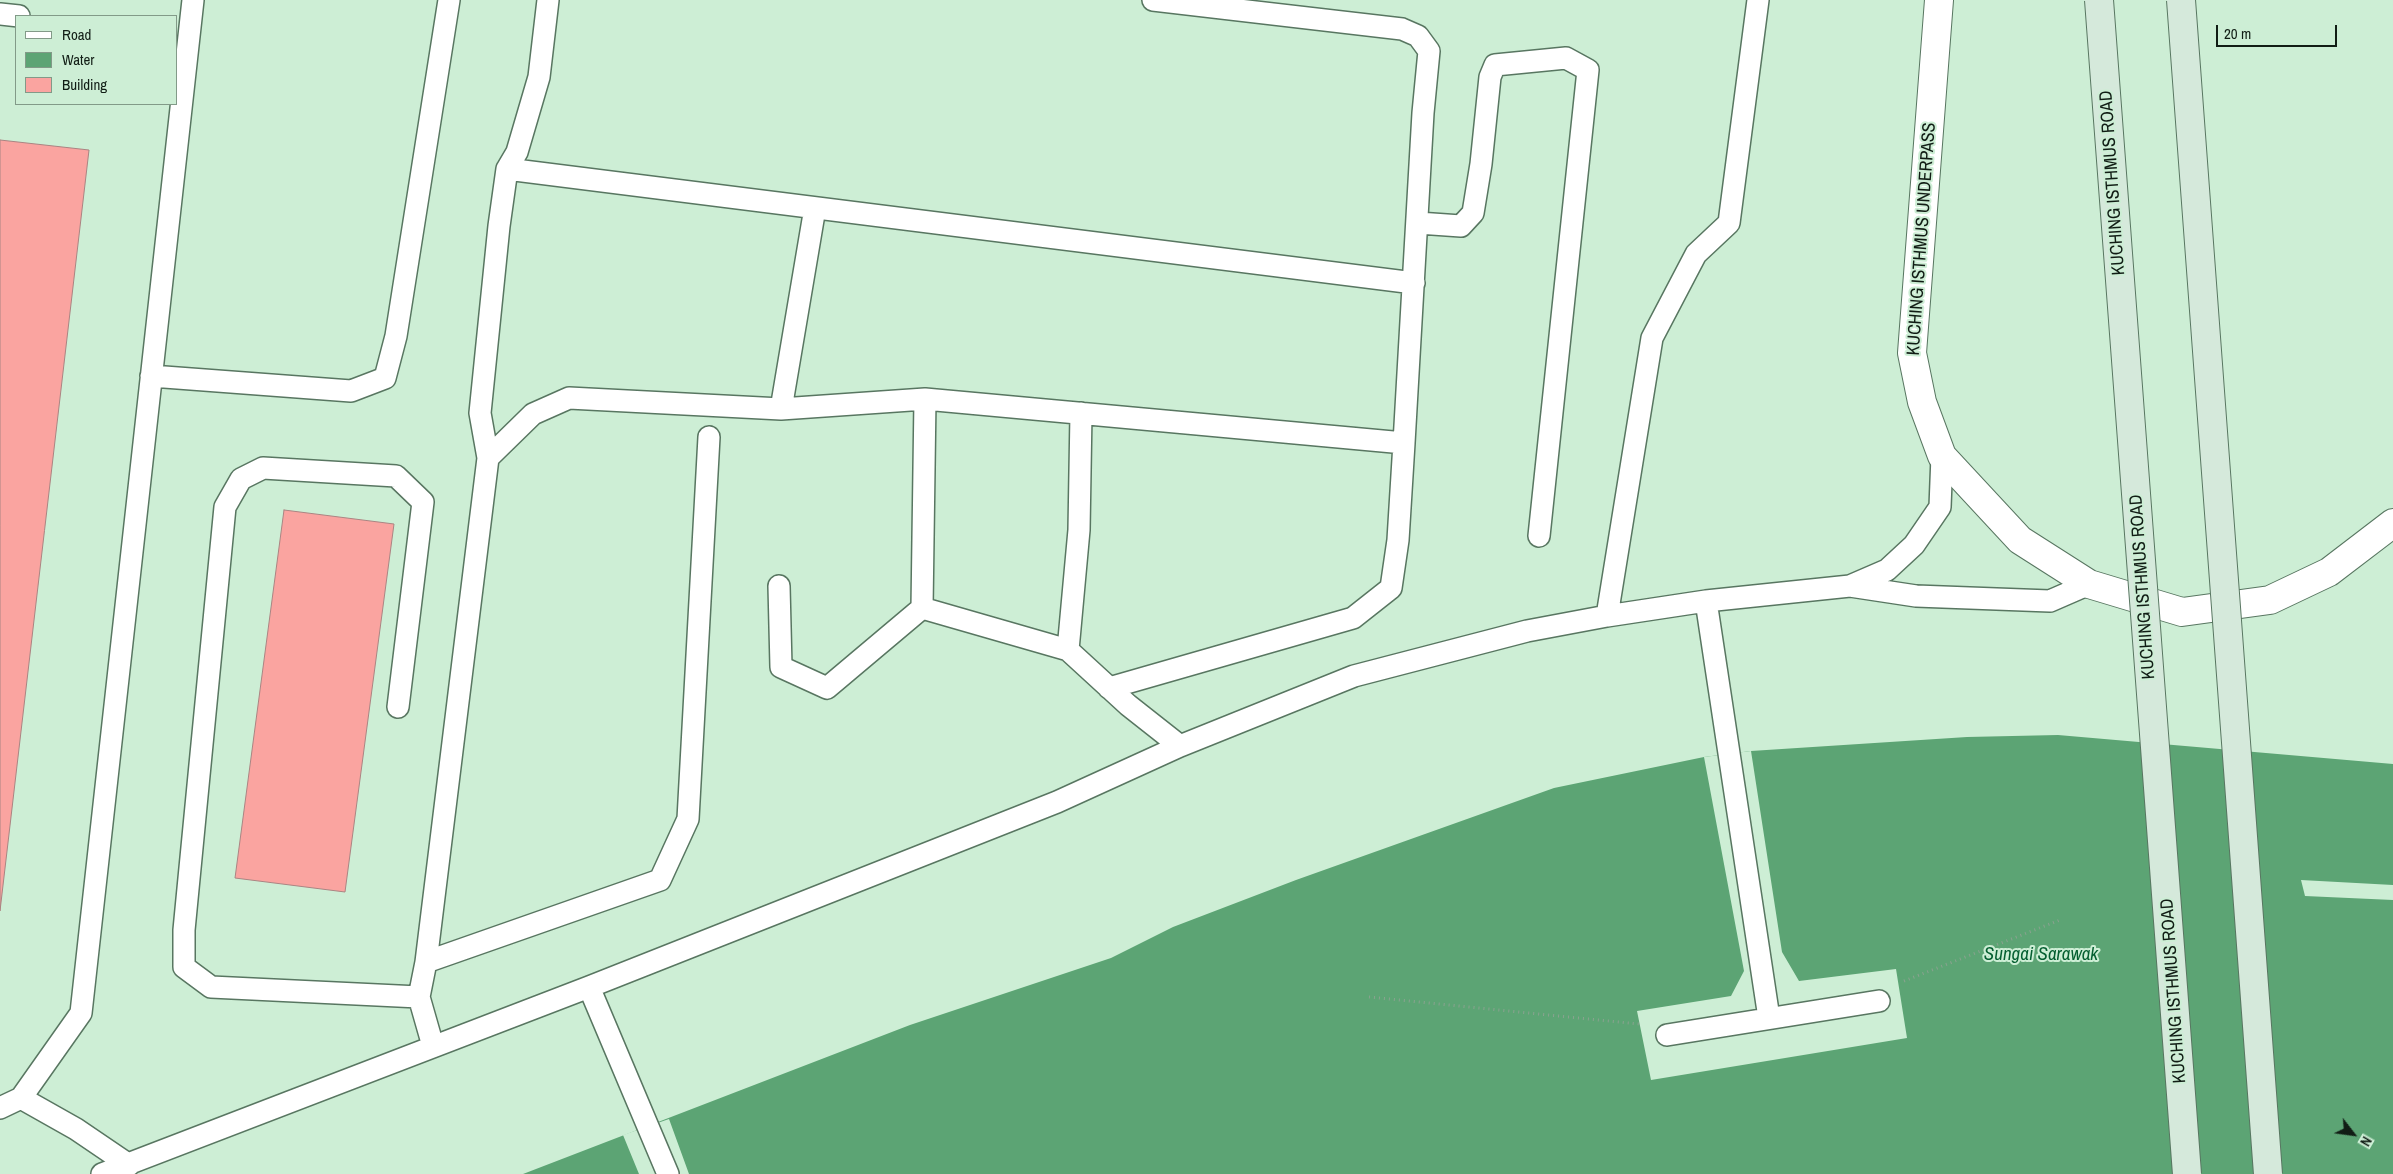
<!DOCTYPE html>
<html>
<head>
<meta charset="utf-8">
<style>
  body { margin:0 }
  #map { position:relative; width:2393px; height:1174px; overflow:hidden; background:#cdeed5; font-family:"Archivo Narrow",sans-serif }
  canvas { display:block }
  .legend { position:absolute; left:15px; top:15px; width:162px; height:90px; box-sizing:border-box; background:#cdeed5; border:1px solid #829a88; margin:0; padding:6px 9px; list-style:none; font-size:15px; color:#111d15 }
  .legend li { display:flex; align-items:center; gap:10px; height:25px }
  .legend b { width:25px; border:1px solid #829a88 }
  .north { position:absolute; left:2328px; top:1109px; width:50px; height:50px; -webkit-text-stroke:4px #cdeed5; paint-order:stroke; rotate:120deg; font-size:14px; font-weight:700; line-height:20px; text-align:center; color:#111d15 }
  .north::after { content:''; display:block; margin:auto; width:18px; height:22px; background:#111d15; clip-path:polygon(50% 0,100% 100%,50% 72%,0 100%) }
  .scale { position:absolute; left:2216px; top:25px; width:121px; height:22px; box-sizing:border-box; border:2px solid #111d15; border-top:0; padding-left:6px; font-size:15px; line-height:18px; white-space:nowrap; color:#111d15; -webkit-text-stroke:4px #cdeed5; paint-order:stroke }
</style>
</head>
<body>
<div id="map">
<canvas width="2393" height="1174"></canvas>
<ul class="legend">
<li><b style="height:6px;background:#fff"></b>Road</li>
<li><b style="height:14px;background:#5ca474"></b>Water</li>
<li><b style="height:14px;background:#faa4a0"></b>Building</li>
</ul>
<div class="north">N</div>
<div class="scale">20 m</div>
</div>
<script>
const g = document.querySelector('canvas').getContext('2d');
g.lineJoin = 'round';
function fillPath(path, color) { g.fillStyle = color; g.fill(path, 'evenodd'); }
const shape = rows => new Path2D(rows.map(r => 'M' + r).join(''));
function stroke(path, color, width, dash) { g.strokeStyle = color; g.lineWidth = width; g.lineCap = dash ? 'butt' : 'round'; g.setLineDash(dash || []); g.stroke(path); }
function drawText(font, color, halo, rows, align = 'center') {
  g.font = font + ' "Archivo Narrow",sans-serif'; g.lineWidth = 4; g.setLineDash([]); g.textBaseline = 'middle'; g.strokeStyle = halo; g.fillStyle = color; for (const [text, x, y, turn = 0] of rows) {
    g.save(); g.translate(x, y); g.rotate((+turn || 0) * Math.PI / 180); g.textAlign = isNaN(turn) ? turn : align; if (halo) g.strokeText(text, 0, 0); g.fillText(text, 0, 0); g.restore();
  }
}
const water = shape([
  [2058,735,2393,764,2393,1174,523,1174,910,1025,1111,958,1173,927,1296,880,1554,788,1704,757,1751,751,1967,737]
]);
const pier = shape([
  [1751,751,1782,952,1799,981,1896,969,1907,1038,1651,1080,1637,1011,1731,996,1744,971,1704,757],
  [2301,880,2393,885,2393,900,2305,896],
  [669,1119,689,1174,639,1174,623,1135]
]);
const building = shape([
  [0,140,89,150,0,911,0,140],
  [284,510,394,524,345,892,235,878,284,510]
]);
const path = shape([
  [1904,981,2060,920],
  [1369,997,1639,1024]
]);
const service = shape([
  [0,14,19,16],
  [507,169,1414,283],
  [815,208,781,409,925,399,1404,443],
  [1418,223,1461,226,1473,213,1481,164,1490,77,1495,65,1566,58,1588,70,1539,536],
  [151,376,351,391,385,378,396,336,449,0],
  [1081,413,1079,530,1068,650,1128,705,1180,746],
  [488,458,533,414,569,398,781,409],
  [779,586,781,667,827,688,922,608,925,399],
  [1850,586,1887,570,1914,545,1940,507,1942,456],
  [1706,601,1769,1018],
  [922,608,1068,650],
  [1607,616,1652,338,1696,254,1729,223,1758,0],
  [1109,688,1353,618,1391,588,1398,540,1404,443,1423,113,1429,51,1418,36,1402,29,1153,0],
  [398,707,423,502,396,476,263,468,241,479,225,507,184,930,184,967,211,987,419,997],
  [426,962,660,880,688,819,709,437],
  [589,987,668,1174],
  [1667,1035,1879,1001],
  [433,1046,419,997,426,962,488,458,480,413,499,226,507,169,517,152,539,77,548,0],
  [21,1098,76,1129,129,1165],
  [0,1108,21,1098,81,1013,193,0],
  [102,1174,589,987,1057,802,1180,746,1354,676,1527,631,1607,616,1706,601,1850,586,1916,596,2050,601,2089,584]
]);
const tertiary = shape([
  [1939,0,1912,353,1922,402,1942,456,2020,540,2089,584,2182,612,2270,600,2329,572,2393,523]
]);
const secondaryBridge = shape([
  [2099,0,2187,1174],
  [2181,0,2268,1174]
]);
const streetNames = [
  ["KUCHING ISTHMUS ROAD",2113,183,-94],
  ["KUCHING ISTHMUS UNDERPASS",1922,239,-86],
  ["KUCHING ISTHMUS ROAD",2143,587,-94],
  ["KUCHING ISTHMUS ROAD",2174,991,-94]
];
const waterNames = [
  ["Sungai Sarawak",2041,955]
];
fillPath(water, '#5ca474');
fillPath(pier, '#cdeed5');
fillPath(building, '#faa4a0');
stroke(building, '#aa8482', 1);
stroke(service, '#587661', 24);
stroke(tertiary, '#587661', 30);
stroke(path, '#89a28f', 3, [1, 4]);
stroke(service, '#fff', 21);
stroke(tertiary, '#fff', 28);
stroke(secondaryBridge, '#587661', 30, []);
stroke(secondaryBridge, '#d5e9db', 28);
drawText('18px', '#111d15', '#cdeed5', streetNames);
drawText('italic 19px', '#055f31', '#cdeed5', waterNames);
</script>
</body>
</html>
